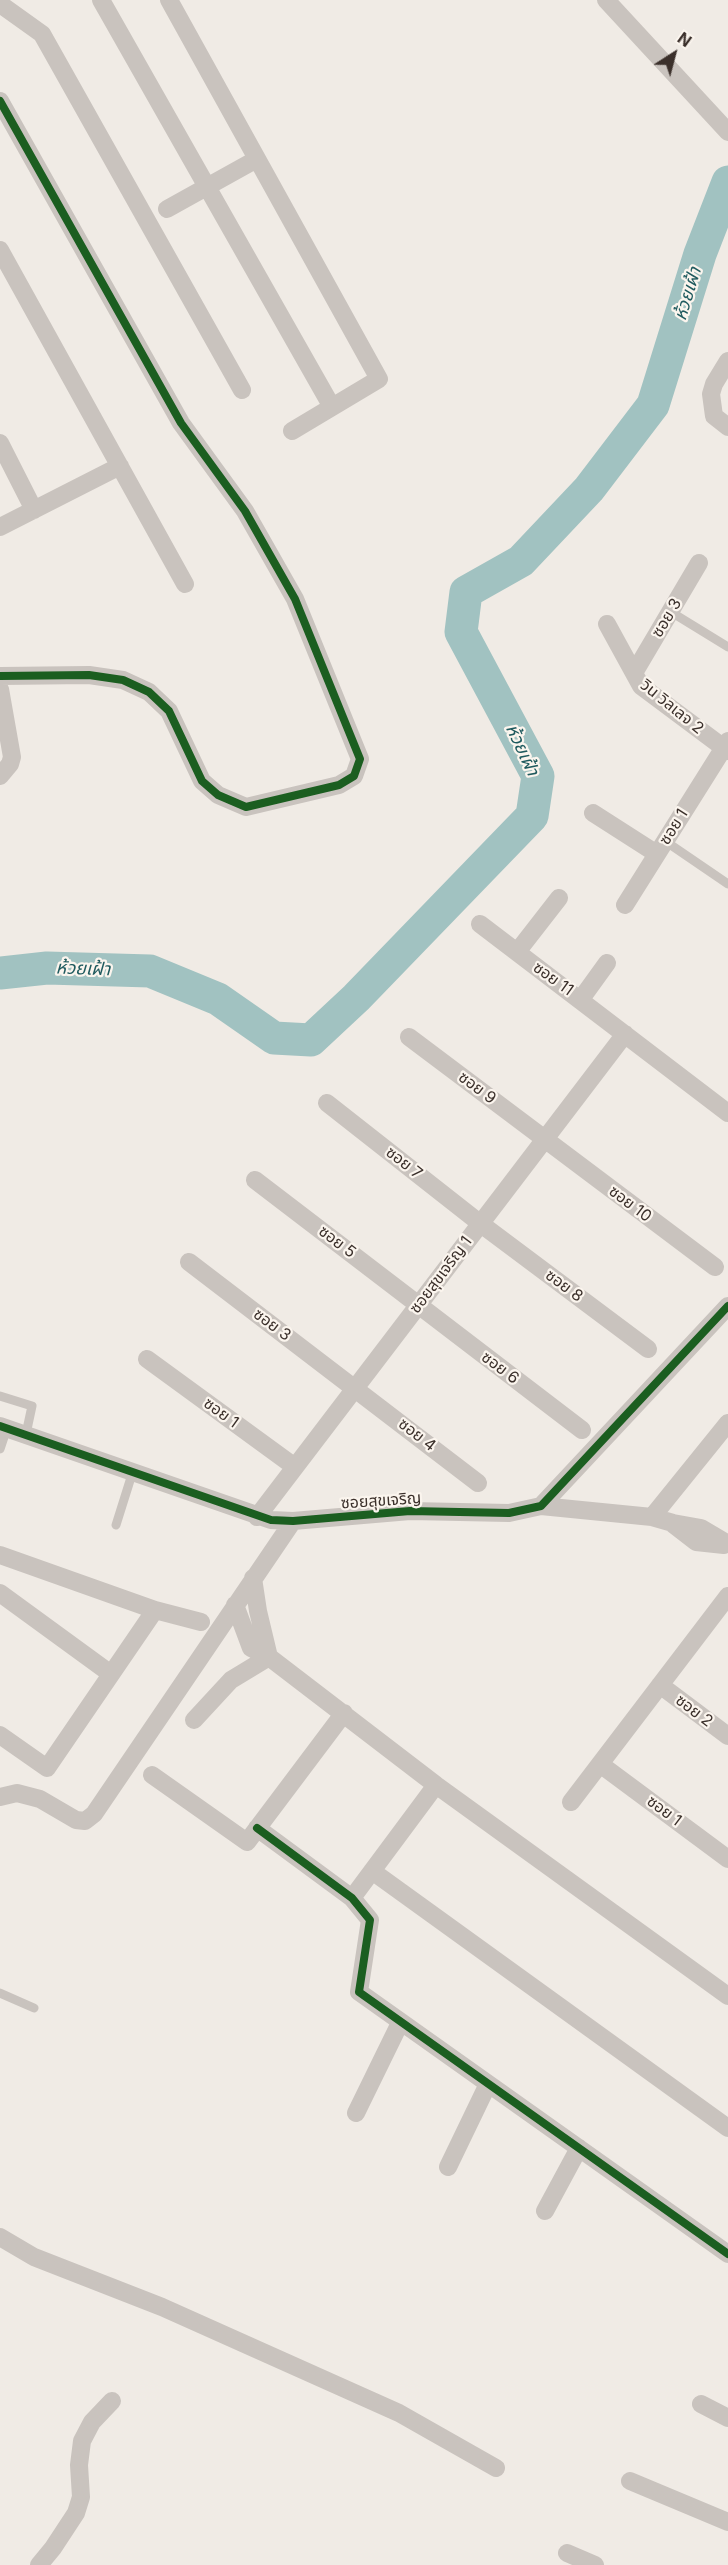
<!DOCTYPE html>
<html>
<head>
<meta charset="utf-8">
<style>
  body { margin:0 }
  #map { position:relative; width:728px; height:2565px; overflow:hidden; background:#f0ebe5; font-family:Inter,sans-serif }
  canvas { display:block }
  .north { position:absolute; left:644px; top:24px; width:60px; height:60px; -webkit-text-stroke:4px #fbf5ee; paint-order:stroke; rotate:36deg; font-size:16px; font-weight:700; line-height:24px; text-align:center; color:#3b302b }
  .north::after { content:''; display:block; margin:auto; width:21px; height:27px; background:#3b302b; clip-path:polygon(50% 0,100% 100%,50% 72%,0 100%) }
</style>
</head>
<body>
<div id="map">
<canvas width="728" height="2565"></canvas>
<div class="north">N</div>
</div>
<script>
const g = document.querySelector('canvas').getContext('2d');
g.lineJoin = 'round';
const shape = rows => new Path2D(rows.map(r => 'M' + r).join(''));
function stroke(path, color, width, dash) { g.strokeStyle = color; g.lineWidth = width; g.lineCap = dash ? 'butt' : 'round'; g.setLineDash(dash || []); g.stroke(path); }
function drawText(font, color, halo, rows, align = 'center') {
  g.font = font + ' Inter,"Noto Sans Thai",sans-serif'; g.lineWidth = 4.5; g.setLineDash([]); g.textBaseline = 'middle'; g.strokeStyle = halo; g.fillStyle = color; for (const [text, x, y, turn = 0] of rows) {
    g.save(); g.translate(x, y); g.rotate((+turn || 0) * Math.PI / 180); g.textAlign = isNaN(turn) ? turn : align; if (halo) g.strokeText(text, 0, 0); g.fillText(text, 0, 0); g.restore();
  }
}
const river = shape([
  [0,973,47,968,150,971,218,999,274,1038,311,1040,356,998,532,816,538,776,461,632,466,592,521,561,589,489,653,405,700,254,728,182]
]);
const service = shape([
  [671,612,728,647],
  [665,841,728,884],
  [0,1396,32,1406,26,1434],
  [0,1449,7,1428],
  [116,1525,133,1471],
  [0,1993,34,2008]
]);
const minor = shape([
  [101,0,332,407],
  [169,0,379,379,292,431],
  [606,0,728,132],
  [0,4,42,34,242,390],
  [0,101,181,423,245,511,295,599,360,759,354,776,339,785,246,807,218,795,202,781,169,711,149,692,123,680,89,675,0,676],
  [167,209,257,159],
  [0,250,185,584],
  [728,361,714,384,711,394,714,416,728,427],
  [0,443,34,510],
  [0,527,120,466],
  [607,624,641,686,728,751],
  [634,673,699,563],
  [0,689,12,757,10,764,0,776],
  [593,813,657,854],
  [625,905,728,741],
  [480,924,728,1113],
  [517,952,559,898],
  [581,999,607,963],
  [409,1037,715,1267],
  [327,1103,481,1224,648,1349],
  [255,1180,582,1430],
  [189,1262,478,1483],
  [147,1359,295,1467],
  [0,1426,271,1520,293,1521,410,1511,509,1513,541,1506,728,1306],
  [541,1506,652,1517,673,1523,701,1528,728,1544],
  [257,1517,625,1034],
  [652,1517,728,1423],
  [674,1525,696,1542,724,1545],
  [0,1555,155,1610,201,1622],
  [253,1578,258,1611,269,1657],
  [0,1593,111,1674],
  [235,1605,251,1648,269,1657],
  [660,1685,728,1736],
  [194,1720,231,1680,269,1657,436,1785,728,1996],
  [0,1735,47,1768,155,1610],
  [600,1764,728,1859],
  [152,1775,247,1842,344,1713],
  [0,1797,17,1793,40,1799,76,1820,85,1821,94,1814,293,1521],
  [571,1802,728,1596],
  [257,1828,352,1898,370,1920,359,1992,728,2254],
  [372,1871,728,2128],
  [352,1898,436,1785],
  [356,2113,400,2023],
  [448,2167,488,2084],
  [545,2211,579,2148],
  [0,2237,34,2257,162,2307,399,2413,496,2468],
  [701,2404,728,2418],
  [630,2481,728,2522],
  [567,2553,595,2565],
  [39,2565,53,2548,76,2513,81,2497,79,2465,82,2441,92,2422,112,2401]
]);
const cycleway = shape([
  [0,101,181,423,245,511,295,599,360,759,354,776,339,785,246,807,218,795,202,781,169,711,149,692,123,680,89,675,0,676],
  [0,1426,271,1520,293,1521,410,1511,509,1513,541,1506,728,1306],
  [257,1828,352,1898,370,1920,359,1992,728,2254]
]);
const streetNames = [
  ["ซอย 3",667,618,-59],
  ["วิน วิลเลจ 2",672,707,39],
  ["ซอย 1",674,827,-58],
  ["ซอย 11",553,979,36],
  ["ซอย 9",477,1088,37],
  ["ซอย 7",404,1163,38],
  ["ซอย 10",630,1204,37],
  ["ซอย 5",337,1242,37],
  ["ซอยสุขเจริญ 1",441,1275,-53],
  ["ซอย 8",564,1286,37],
  ["ซอย 3",272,1325,37],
  ["ซอย 6",500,1368,37],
  ["ซอย 1",221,1413,36],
  ["ซอย 4",417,1435,38],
  ["ซอยสุขเจริญ",381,1501,-4],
  ["ซอย 2",694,1711,37],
  ["ซอย 1",664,1811,37]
];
const waterNames = [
  ["ห้วยเฝ้า",688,294,-73],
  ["ห้วยเฝ้า",522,750,65],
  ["ห้วยเฝ้า",83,969,2]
];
stroke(river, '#a1c2c1', 33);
stroke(service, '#c9c3be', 9);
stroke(minor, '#c9c3be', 18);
stroke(cycleway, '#1b5e20', 8);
drawText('16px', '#3b302b', '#fbf5ee', streetNames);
drawText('italic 18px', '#1f5a5e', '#fbf5ee', waterNames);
</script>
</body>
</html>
